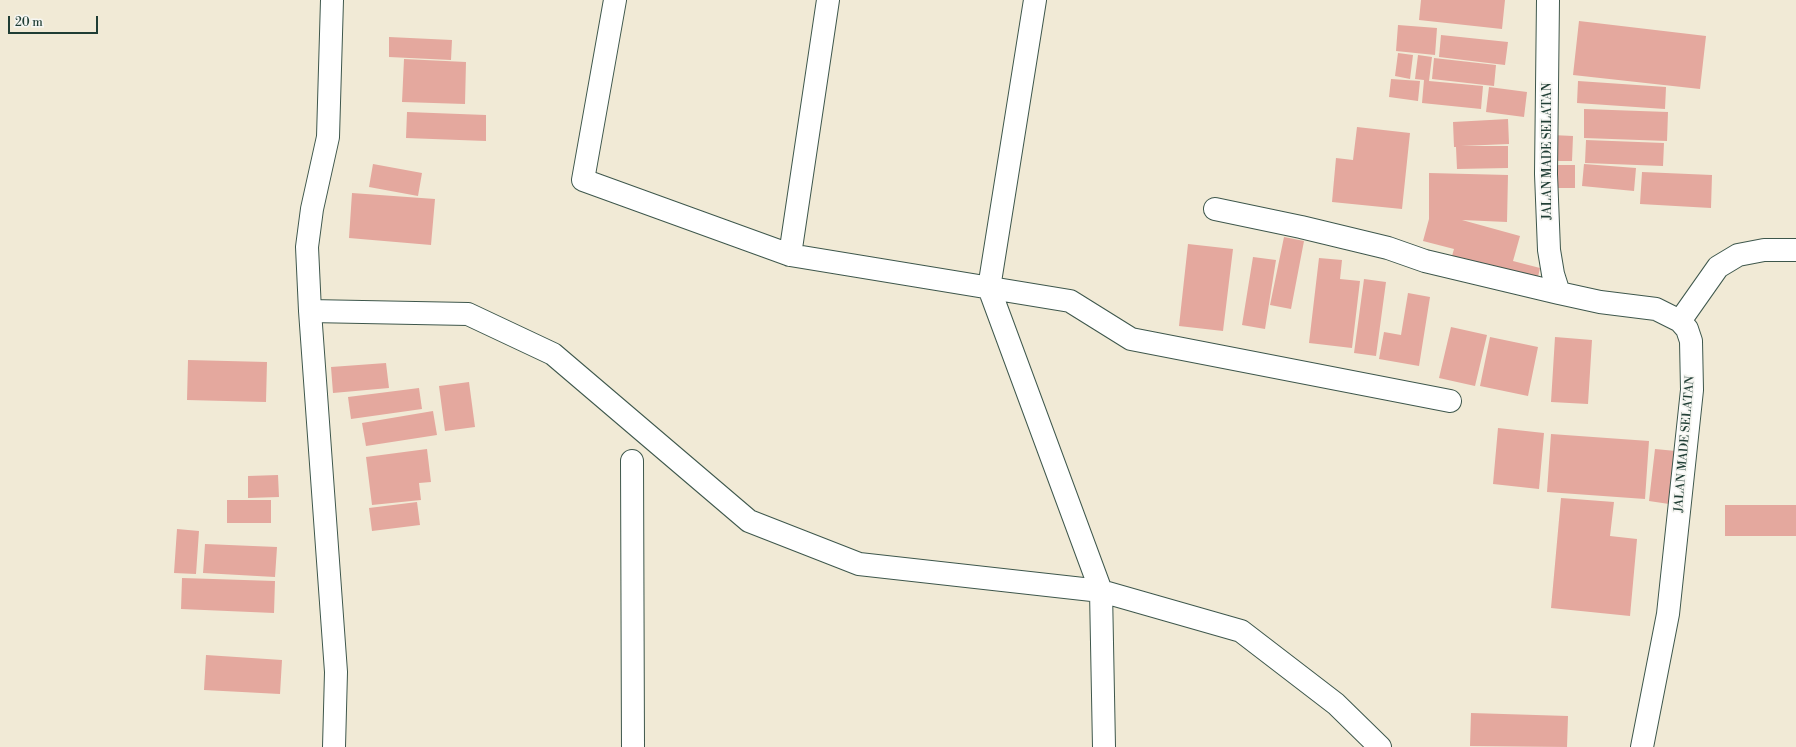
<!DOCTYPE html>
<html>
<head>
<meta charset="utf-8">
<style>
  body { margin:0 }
  #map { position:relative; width:1796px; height:747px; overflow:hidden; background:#f1ead6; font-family:"Libre Bodoni",serif }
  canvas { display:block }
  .scale { position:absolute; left:8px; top:16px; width:90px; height:18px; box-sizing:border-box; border:2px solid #1f3d34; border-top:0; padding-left:5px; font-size:12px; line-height:14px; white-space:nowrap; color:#1f3d34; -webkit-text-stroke:3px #f6f6f2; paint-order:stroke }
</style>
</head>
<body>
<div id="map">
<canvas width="1796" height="747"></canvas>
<div class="scale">20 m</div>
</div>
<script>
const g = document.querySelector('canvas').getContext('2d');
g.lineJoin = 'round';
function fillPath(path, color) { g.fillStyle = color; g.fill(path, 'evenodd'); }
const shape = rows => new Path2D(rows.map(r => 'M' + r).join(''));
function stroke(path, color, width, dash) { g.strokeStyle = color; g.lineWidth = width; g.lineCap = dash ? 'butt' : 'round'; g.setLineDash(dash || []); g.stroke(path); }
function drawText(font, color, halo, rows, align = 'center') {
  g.font = font + ' "Libre Bodoni",serif'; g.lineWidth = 3.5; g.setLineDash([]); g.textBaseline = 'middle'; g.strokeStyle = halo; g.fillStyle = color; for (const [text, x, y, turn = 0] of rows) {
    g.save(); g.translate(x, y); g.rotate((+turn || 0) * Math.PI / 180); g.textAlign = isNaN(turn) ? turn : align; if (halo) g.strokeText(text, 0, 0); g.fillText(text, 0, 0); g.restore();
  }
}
const building = shape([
  [1421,0,1505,0,1502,29,1419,20],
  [1579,21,1706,36,1700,89,1573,75],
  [1398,25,1437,28,1435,55,1396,51],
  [1441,35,1508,42,1505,65,1439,57],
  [389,37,452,40,451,60,389,57],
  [1398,53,1413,55,1410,79,1395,76],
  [1418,55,1432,57,1429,81,1483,86,1481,109,1422,103,1424,80,1415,79],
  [1434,58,1496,65,1494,86,1432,79],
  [404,59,466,62,465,104,402,102],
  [1391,79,1420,81,1418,101,1389,97],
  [1578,81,1666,87,1665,109,1577,103],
  [1489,87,1527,92,1524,117,1486,112],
  [1584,109,1668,112,1667,141,1584,138],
  [407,112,486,115,486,141,406,138],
  [1508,119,1509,144,1461,146,1508,146,1508,168,1457,169,1456,147,1454,147,1453,122],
  [1357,127,1410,133,1402,209,1332,202,1336,158,1353,160],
  [1552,135,1573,136,1572,161,1551,161],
  [1586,140,1664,143,1663,166,1585,163],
  [373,164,422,173,418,196,369,187],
  [1584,164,1636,168,1634,191,1582,186],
  [1552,165,1575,165,1575,188,1552,188],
  [1642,172,1712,175,1711,208,1640,204],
  [1429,173,1508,175,1507,222,1462,220,1520,236,1513,261,1540,268,1536,286,1450,263,1454,249,1423,241,1429,219],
  [352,193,435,199,431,245,349,238],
  [1284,237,1304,241,1291,309,1270,305],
  [1188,244,1233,249,1223,331,1179,326],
  [1253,257,1276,260,1265,329,1242,325],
  [1319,258,1342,260,1340,279,1360,281,1352,348,1309,343],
  [1364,279,1386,282,1376,356,1354,353],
  [1408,293,1430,297,1419,366,1379,359,1384,332,1401,335],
  [1451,327,1487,335,1475,386,1439,378],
  [1490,337,1538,347,1528,396,1480,386],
  [1555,337,1592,340,1588,404,1551,402],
  [188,360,267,362,266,402,187,400],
  [386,363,389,388,333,393,331,367],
  [469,382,475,427,445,431,439,386],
  [419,388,422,409,351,419,348,397],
  [433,411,437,435,366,446,362,423],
  [1498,428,1544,433,1539,489,1493,484],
  [1551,434,1649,441,1645,499,1547,492],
  [427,449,431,482,419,483,421,500,372,505,366,457],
  [1655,449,1676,451,1669,504,1649,501],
  [278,475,279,497,248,498,248,476],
  [1561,498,1614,502,1610,536,1637,539,1630,616,1551,608],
  [227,500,271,500,271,523,227,523],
  [417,502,420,525,372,531,369,508],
  [1725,505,1796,505,1796,536,1725,536],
  [177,529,199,531,196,574,174,573],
  [205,544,277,547,275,577,203,573],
  [182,578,275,581,274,613,181,609],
  [206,655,282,660,280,694,204,690],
  [1471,713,1568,716,1567,747,1470,746]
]);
const minor = shape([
  [332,0,328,137,312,209,307,247,310,311,336,672,334,747],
  [615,0,583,180,790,255,1070,301,1131,339,1450,401],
  [1035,0,989,288,1101,591,1104,747],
  [1548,0,1546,174,1549,250,1553,274,1559,293,1600,302,1656,309,1680,321,1687,329,1691,341,1692,390,1668,614,1642,747],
  [1215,209,1301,227,1388,248,1425,261,1559,293],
  [790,255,828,0],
  [310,311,468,314,553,354,749,521,859,564,1101,591,1241,631,1336,704,1380,747],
  [1680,321,1718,267,1738,255,1764,250,1796,250],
  [632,461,633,747]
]);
const streetNames = [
  ["JALAN MADE SELATAN",1548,151,-90],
  ["JALAN MADE SELATAN",1685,444,-85]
];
fillPath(building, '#e4a89e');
stroke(minor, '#3e574c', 24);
stroke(minor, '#fff', 22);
drawText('12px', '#1f3d34', '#f6f6f2', streetNames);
</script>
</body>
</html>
